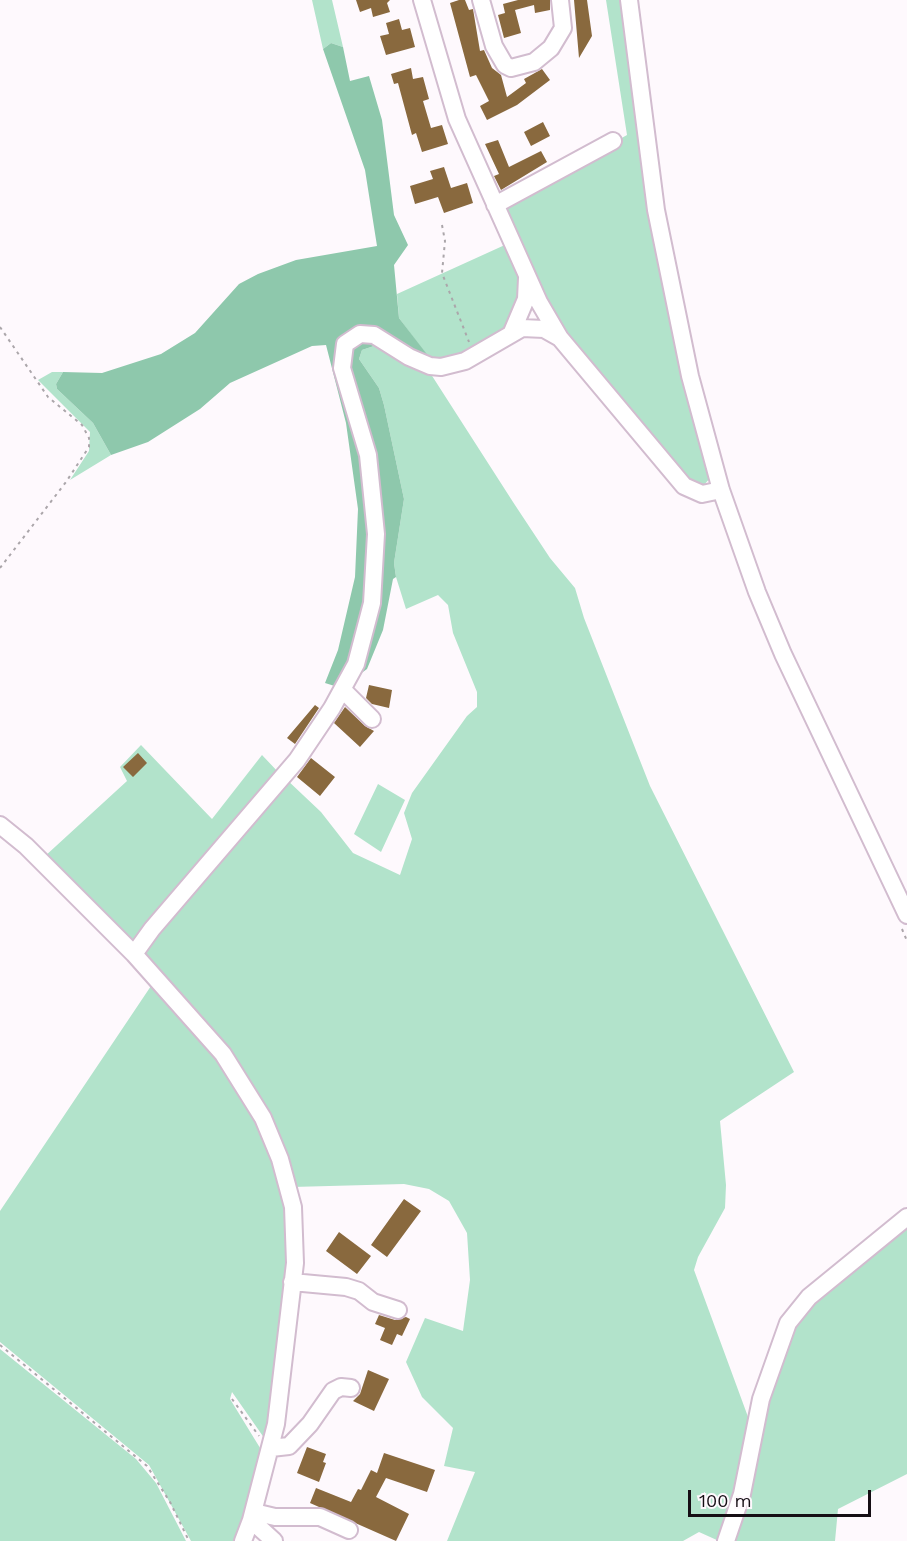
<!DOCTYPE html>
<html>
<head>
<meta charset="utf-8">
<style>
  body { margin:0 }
  #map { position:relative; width:907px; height:1541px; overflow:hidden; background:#fef9fd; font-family:"Work Sans",sans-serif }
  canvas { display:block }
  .scale { position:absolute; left:688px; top:1490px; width:183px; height:27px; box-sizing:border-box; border:3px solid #150e14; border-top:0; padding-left:8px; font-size:18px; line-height:21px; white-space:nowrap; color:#150e14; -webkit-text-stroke:4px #fef9fd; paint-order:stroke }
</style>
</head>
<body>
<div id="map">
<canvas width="907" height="1541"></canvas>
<div class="scale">100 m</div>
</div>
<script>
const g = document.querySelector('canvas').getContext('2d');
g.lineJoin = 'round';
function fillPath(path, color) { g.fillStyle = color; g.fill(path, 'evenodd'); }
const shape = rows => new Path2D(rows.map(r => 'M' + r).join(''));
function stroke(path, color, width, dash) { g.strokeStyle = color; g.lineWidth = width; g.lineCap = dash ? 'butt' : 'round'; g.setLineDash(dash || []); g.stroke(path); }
const green = shape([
  [312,0,332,0,343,47,331,43,323,49],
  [606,0,623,0,711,477,703,486,685,482,555,321,500,206,627,135],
  [507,244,522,280,521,302,500,337,441,363,428,357,399,318,397,294],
  [377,345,427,368,513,502,550,558,575,588,584,618,650,786,794,1072,720,1121,726,1185,725,1208,698,1257,694,1270,751,1425,745,1465,719,1541,699,1532,683,1541,447,1541,475,1472,444,1466,453,1428,422,1397,406,1362,425,1318,463,1331,470,1280,467,1233,449,1201,429,1189,404,1184,292,1187,281,1146,146,958,146,946,285,778,321,812,353,853,400,875,412,839,404,813,412,793,467,716,477,707,477,692,453,633,448,605,438,595,406,609,396,577,394,563,404,499,384,405,379,388,359,359,362,350],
  [52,372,63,372,56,384,57,389,93,423,111,455,70,480,89,451,90,432,38,380],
  [141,745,212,819,262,755,280,774,143,936,129,944,44,857,127,781,120,767],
  [378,784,405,800,381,852,354,834],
  [153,983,211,1045,247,1099,284,1192,291,1266,267,1442,232,1392,230,1399,265,1456,238,1541,191,1541,149,1465,0,1342,0,1211],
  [907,1221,907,1474,838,1509,835,1541,730,1541,760,1415,801,1310],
  [0,1349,136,1459,156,1483,186,1541,0,1541]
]);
const forest = shape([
  [331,43,343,47,350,81,369,76,382,120,394,215,408,245,394,265,399,318,429,357,377,345,362,350,359,359,379,388,384,405,404,499,394,563,396,577,393,579,383,630,367,669,341,688,325,683,338,650,355,577,358,509,346,423,326,345,312,346,230,383,200,409,148,442,111,455,93,423,57,389,56,384,63,372,102,373,161,354,195,333,239,284,258,274,296,260,377,246,365,170,323,49]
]);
const building = shape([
  [356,0,390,0,387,3,390,12,373,17,371,8,360,12],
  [459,0,465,0,469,10,473,9,480,51,484,50,492,68,501,75,507,97,526,83,524,79,542,69,550,80,517,105,487,120,480,106,489,101,476,75,470,77,450,3],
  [518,0,550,0,550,10,535,13,534,5,515,10,521,33,504,38,498,15,505,13,503,4],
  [574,0,587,0,592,36,579,58],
  [399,19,402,30,410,28,415,47,386,55,380,36,389,34,386,23],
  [411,68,413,79,423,77,429,99,423,101,431,128,442,125,448,144,422,152,416,133,412,135,398,83,394,84,391,74],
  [543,122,550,136,531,146,524,132],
  [498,140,509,167,541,151,547,162,501,190,494,176,499,174,485,144],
  [444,167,451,188,467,183,473,203,444,213,438,197,415,204,410,186,433,179,430,171],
  [369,685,392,690,389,708,372,704,366,698],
  [315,705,319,708,295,744,287,738],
  [345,707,365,726,374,731,360,747,334,723],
  [138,753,147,763,133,777,123,767],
  [311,758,335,777,320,796,297,777],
  [404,1199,421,1211,387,1257,371,1245],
  [339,1232,371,1256,357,1274,326,1251],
  [379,1315,395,1320,406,1317,410,1319,402,1336,397,1334,392,1345,380,1340,385,1328,375,1324],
  [368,1370,389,1379,374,1411,353,1401,360,1394],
  [307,1447,326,1454,323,1462,326,1463,319,1482,297,1473],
  [384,1453,435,1470,427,1492,386,1478,376,1497,409,1514,396,1541,310,1503,316,1488,351,1502,358,1489,361,1490,371,1470,377,1473]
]);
const path = shape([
  [442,225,445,241,442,273,469,342],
  [0,327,48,397,82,425,89,438,89,447,66,482,0,568],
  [902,929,907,941],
  [0,1345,147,1466,170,1502,189,1541],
  [232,1399,259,1436]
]);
const minor = shape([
  [422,0,457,119,539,302,560,338,684,486,702,494,721,490],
  [481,0,494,46,505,65,511,68,534,62,551,48,563,28,560,0],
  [629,0,656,210,690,376,721,490,757,592,783,654,907,915],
  [495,205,613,141],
  [512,332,526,299,527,278],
  [343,690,372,719],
  [0,825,26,846,134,954,223,1054,263,1118,280,1159,293,1207,295,1263,276,1424,251,1520,243,1541],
  [134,954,152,929,297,760,332,708,356,664,372,603,376,534,368,455,342,368,345,344,360,334,374,335,409,357,430,366,441,367,465,361,522,328,544,329,560,338],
  [292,1282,346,1287,359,1291,373,1302,398,1310],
  [271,1448,289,1446,310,1424,333,1391,341,1387,351,1388],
  [254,1512,275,1517,320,1517,349,1530],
  [251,1520,274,1541],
  [726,1541,742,1494,761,1399,788,1323,809,1297,907,1217]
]);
fillPath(green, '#b2e3cb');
fillPath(forest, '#8ec8ac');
fillPath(building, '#89693e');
stroke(minor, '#d2bccf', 20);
stroke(path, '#aba6aa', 2, [3, 4.5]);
stroke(minor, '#fff', 16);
</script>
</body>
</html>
